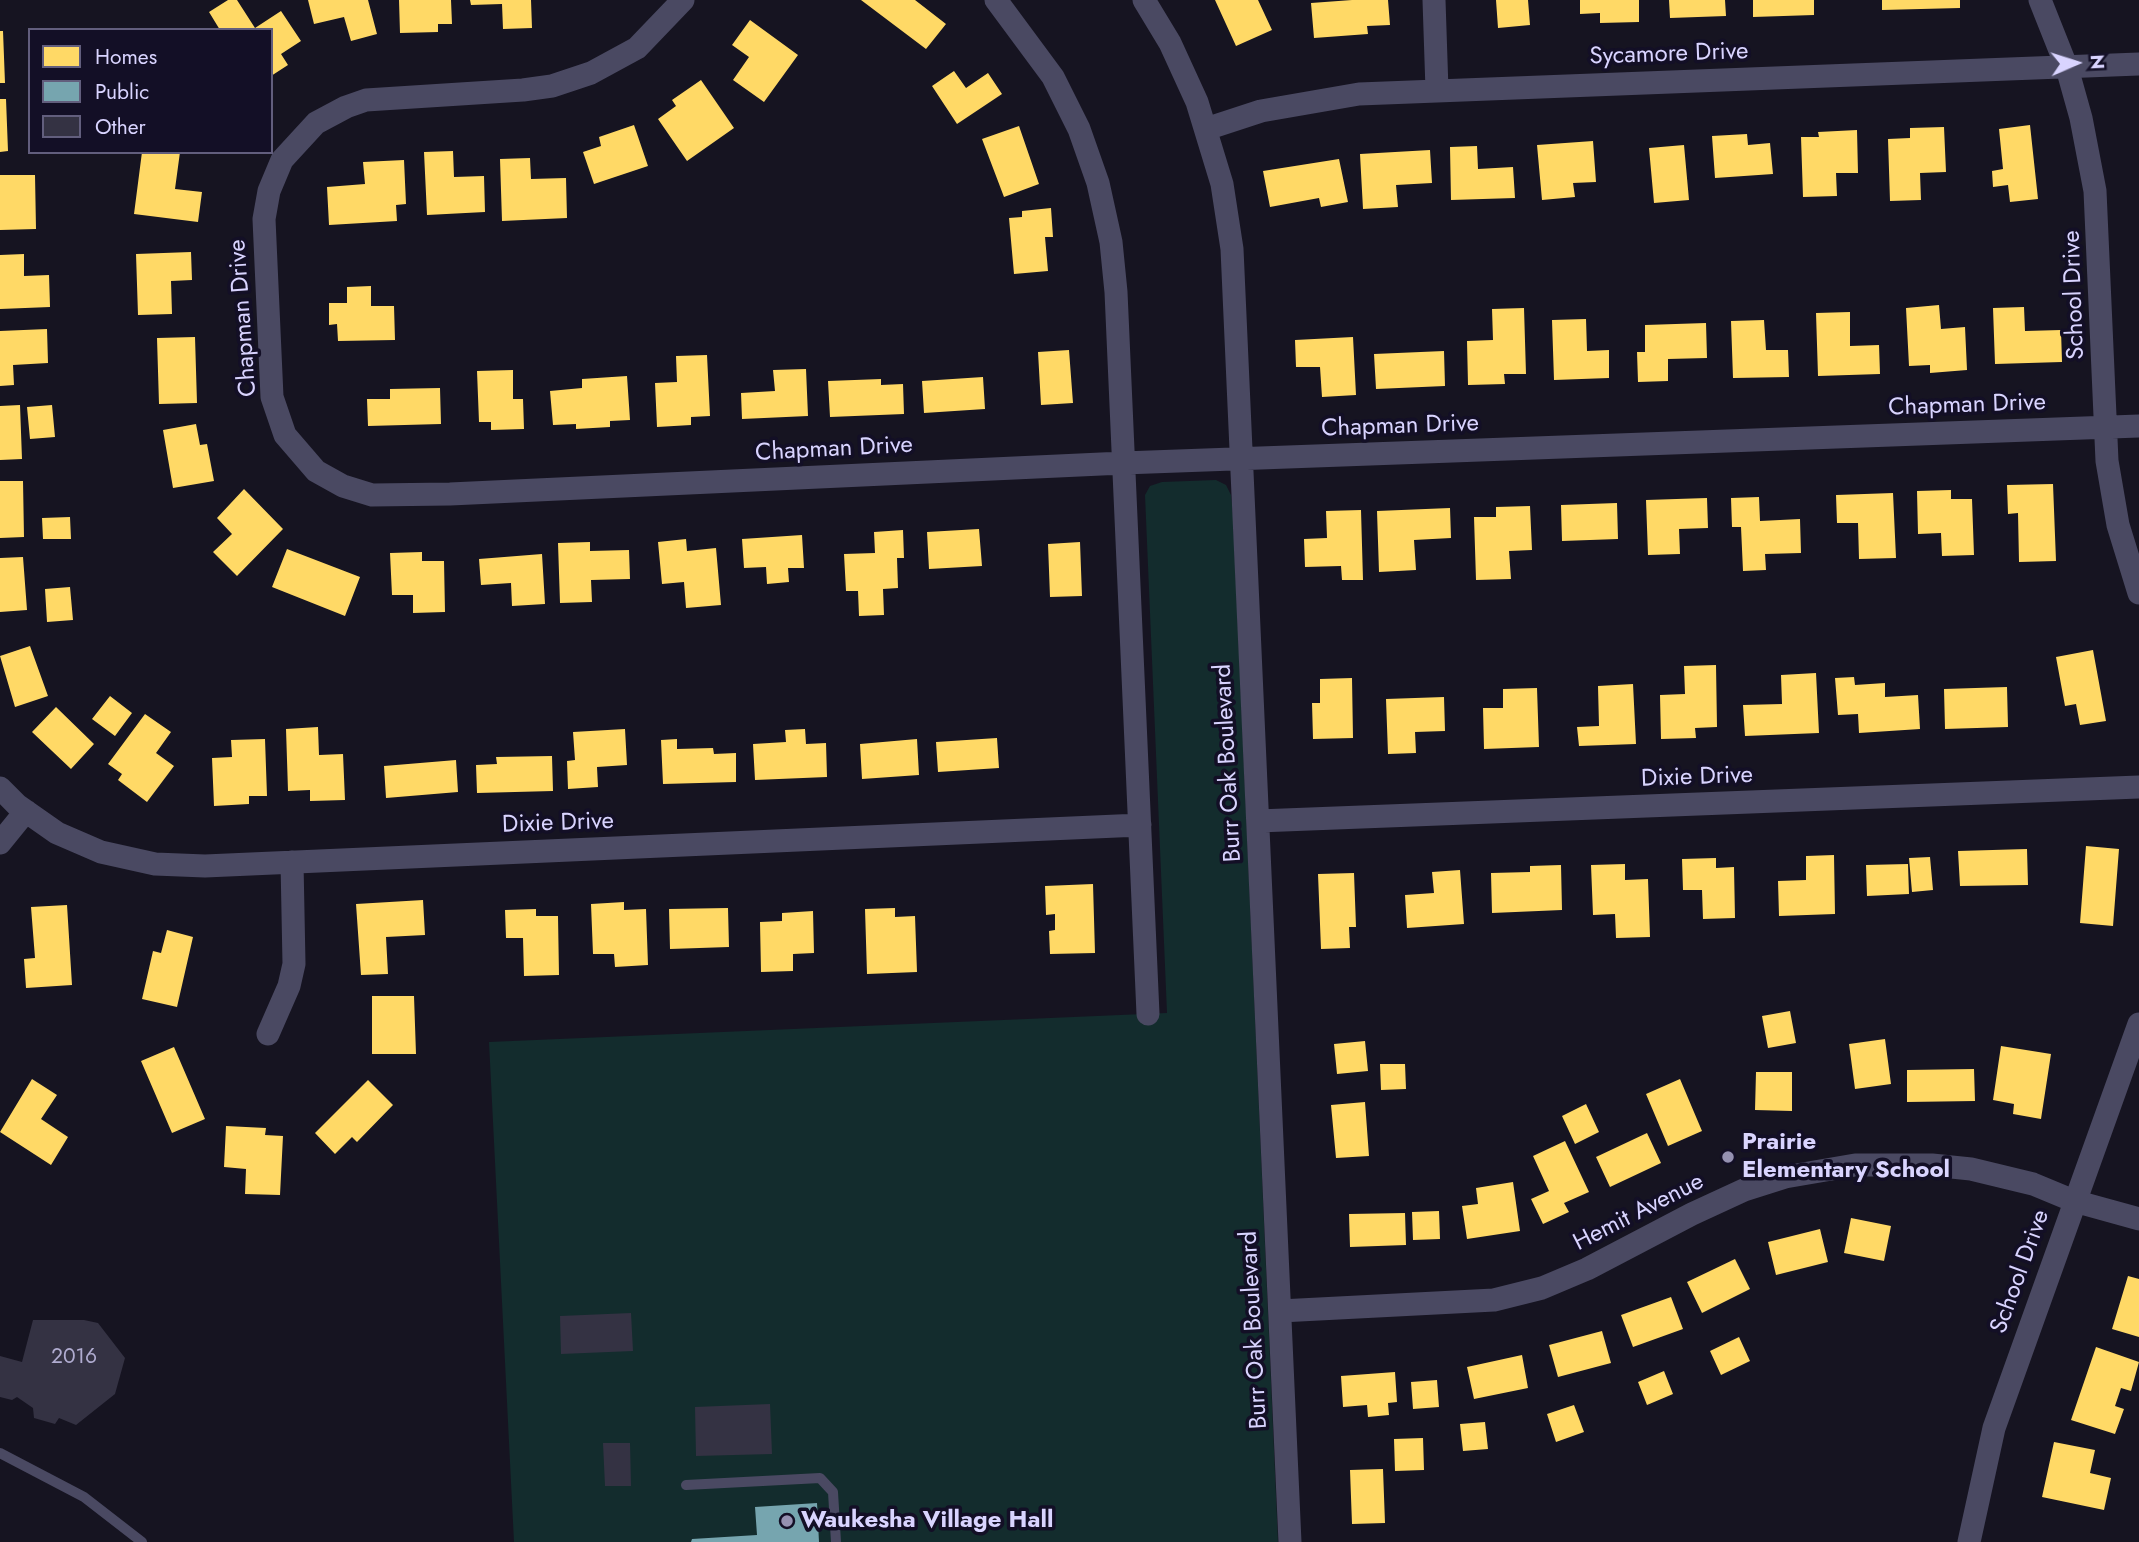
<!DOCTYPE html>
<html>
<head>
<meta charset="utf-8">
<style>
  body { margin:0 }
  #map { position:relative; width:2139px; height:1542px; overflow:hidden; background:#161421; font-family:Jost,sans-serif }
  canvas { display:block }
  .legend { position:absolute; left:28px; top:28px; width:245px; height:126px; box-sizing:border-box; background:#130f26; border:2px solid #625e7d; margin:0; padding:9px 12px; list-style:none; font-size:21px; color:#d9d4ff }
  .legend li { display:flex; align-items:center; gap:14px; height:35px }
  .legend b { width:35px; border:2px solid #625e7d }
  .north { position:absolute; left:2041px; top:28px; width:70px; height:70px; -webkit-text-stroke:5px #130f26; paint-order:stroke; rotate:87deg; font-size:19px; font-weight:700; line-height:28px; text-align:center; color:#d9d4ff }
  .north::after { content:''; display:block; margin:auto; width:24px; height:32px; background:#d9d4ff; clip-path:polygon(50% 0,100% 100%,50% 72%,0 100%) }
</style>
</head>
<body>
<div id="map">
<canvas width="2139" height="1542"></canvas>
<ul class="legend">
<li><b style="height:19px;background:#ffd966"></b>Homes</li>
<li><b style="height:19px;background:#76a5af"></b>Public</li>
<li><b style="height:19px;background:#343243"></b>Other</li>
</ul>
<div class="north">N</div>
</div>
<script>
const g = document.querySelector('canvas').getContext('2d');
g.lineJoin = 'round';
function fillPath(path, color) { g.fillStyle = color; g.fill(path, 'evenodd'); }
const shape = rows => new Path2D(rows.map(r => 'M' + r).join(''));
function stroke(path, color, width, dash) { g.strokeStyle = color; g.lineWidth = width; g.lineCap = dash ? 'butt' : 'round'; g.setLineDash(dash || []); g.stroke(path); }
function drawText(font, color, halo, rows, align = 'center') {
  g.font = font + ' Jost,sans-serif'; g.lineWidth = 7; g.setLineDash([]); g.textBaseline = 'middle'; g.strokeStyle = halo; g.fillStyle = color; for (const [text, x, y, turn = 0] of rows) {
    g.save(); g.translate(x, y); g.rotate((+turn || 0) * Math.PI / 180); g.textAlign = isNaN(turn) ? turn : align; if (halo) g.strokeText(text, 0, 0); g.fillText(text, 0, 0); g.restore();
  }
}
const green = shape([
  [1216,480,1226,485,1231,495,1233,515,1278,1542,514,1542,489,1042,1167,1013,1145,495,1150,486,1162,482]
]);
const homes = shape([
  [228,0,237,0,255,28,281,11,301,41,281,54,288,65,271,76,271,30,220,30,209,12],
  [308,0,368,0,377,34,351,41,344,17,314,24],
  [399,0,451,0,452,24,438,24,438,32,400,33],
  [470,0,531,0,532,28,503,29,502,4,471,5],
  [861,0,915,0,946,24,926,49],
  [1215,0,1258,0,1272,30,1236,46],
  [1352,0,1388,0,1390,25,1367,26,1368,34,1314,38,1311,3],
  [1496,0,1528,0,1530,25,1498,28],
  [1580,0,1639,0,1639,22,1600,23,1600,13,1580,14],
  [1669,0,1725,0,1726,16,1670,18],
  [1753,0,1814,0,1814,15,1753,17],
  [1882,0,1960,0,1960,8,1882,10],
  [750,20,798,55,764,102,733,80,749,57,732,45],
  [0,31,3,31,5,83,0,83],
  [954,71,966,88,988,73,1002,94,957,124,932,86],
  [701,80,734,128,687,161,658,119,676,106,672,100],
  [0,99,6,99,8,151,0,152],
  [634,125,648,166,594,184,583,152,601,146,599,137],
  [2030,125,2038,199,2010,202,2008,185,1993,187,1992,171,2003,169,1999,129],
  [1019,126,1039,184,1004,197,982,139],
  [1944,127,1946,172,1920,173,1921,200,1890,201,1888,139,1910,138,1910,128],
  [1857,130,1858,173,1836,173,1837,196,1803,197,1801,137,1819,137,1818,132],
  [1747,134,1748,145,1770,143,1773,174,1715,178,1712,136],
  [1593,141,1596,182,1573,183,1575,197,1542,200,1537,145],
  [1684,145,1689,200,1654,203,1649,148],
  [1477,146,1478,169,1513,167,1515,198,1451,200,1450,147],
  [1430,150,1432,183,1396,185,1398,207,1363,209,1360,154],
  [453,151,454,177,484,176,485,212,427,215,424,152],
  [142,152,180,152,175,189,202,192,198,222,134,214],
  [530,158,531,179,566,178,567,218,502,221,500,159],
  [1339,159,1348,202,1321,207,1319,198,1270,207,1263,171],
  [404,160,406,204,396,205,397,221,329,225,327,187,365,184,363,162],
  [0,175,35,175,36,229,0,230],
  [1051,208,1053,237,1045,237,1048,271,1014,274,1009,218,1022,217,1022,211],
  [191,252,192,280,171,281,172,314,138,315,136,254],
  [24,254,24,276,49,275,50,307,0,309,0,255],
  [371,286,371,306,394,306,395,340,338,341,337,324,329,325,329,303,347,303,347,287],
  [1939,305,1941,329,1965,327,1967,370,1930,373,1930,365,1909,366,1906,308],
  [2024,307,2025,331,2061,330,2062,362,1995,364,1993,308],
  [1524,308,1526,374,1504,374,1505,384,1468,385,1467,341,1493,340,1492,309],
  [1850,312,1850,346,1879,345,1880,374,1818,376,1816,313],
  [1586,319,1587,351,1609,350,1609,378,1554,380,1552,320],
  [1764,320,1766,350,1788,350,1789,377,1733,378,1731,321],
  [1706,323,1707,358,1668,359,1668,381,1638,382,1637,352,1645,352,1645,325],
  [47,329,48,363,13,365,14,385,0,386,0,331],
  [195,337,197,403,159,404,157,338],
  [1353,337,1356,395,1322,397,1320,367,1296,367,1295,340],
  [1069,350,1073,403,1041,405,1038,352],
  [1444,351,1445,386,1376,389,1374,354],
  [707,355,710,416,691,417,691,425,657,427,655,383,677,382,676,356],
  [806,369,808,416,742,419,741,393,775,391,773,370],
  [513,370,513,399,523,399,524,429,491,430,491,422,479,422,477,371],
  [627,376,630,420,610,421,610,427,576,429,576,424,553,425,550,391,582,388,582,379],
  [983,377,985,409,924,413,922,381],
  [881,379,881,385,903,384,904,414,830,417,828,381],
  [440,388,441,424,368,426,367,399,390,399,390,389],
  [20,405,22,459,0,460,0,406],
  [52,405,55,437,30,439,27,407],
  [196,424,200,445,207,444,214,481,173,488,163,430],
  [0,481,23,481,24,537,0,538],
  [2053,484,2056,561,2019,562,2018,513,2008,514,2007,485],
  [244,489,283,529,237,576,213,552,232,534,217,518],
  [1951,490,1951,499,1972,499,1974,555,1942,556,1941,533,1918,534,1917,491],
  [1893,493,1896,558,1859,559,1858,523,1837,523,1836,495],
  [1759,497,1760,521,1800,519,1801,553,1765,554,1766,570,1743,571,1741,527,1732,527,1731,498],
  [1707,498,1708,528,1679,529,1680,554,1648,555,1646,500],
  [1617,503,1618,539,1562,541,1561,505],
  [1530,506,1532,550,1509,551,1511,579,1476,580,1474,517,1496,517,1496,507],
  [1450,508,1451,538,1414,540,1416,570,1379,572,1377,511],
  [1361,510,1363,580,1342,580,1341,566,1305,567,1304,539,1327,538,1326,511],
  [70,517,71,539,43,539,42,518],
  [979,529,982,566,929,569,927,532],
  [903,530,904,558,897,558,898,588,883,589,884,615,859,616,858,591,846,591,844,554,875,553,874,532],
  [802,535,804,568,788,568,789,582,767,584,766,567,744,568,742,539],
  [686,539,687,551,716,548,721,605,686,608,684,582,662,584,658,542],
  [590,542,590,551,629,550,630,579,591,580,592,602,560,603,558,543],
  [1080,542,1082,596,1050,597,1048,544],
  [287,549,360,577,345,616,272,587],
  [422,552,422,561,444,561,445,612,413,613,413,595,392,595,390,553],
  [542,554,545,604,512,606,511,583,481,585,479,559],
  [23,557,27,610,0,612,0,558],
  [70,587,73,620,47,622,45,589],
  [30,646,48,696,15,707,0,656],
  [2093,650,2106,721,2080,725,2076,704,2065,706,2056,657],
  [1716,665,1717,727,1695,728,1696,738,1661,739,1660,695,1685,694,1684,666],
  [1816,673,1819,733,1745,736,1743,705,1782,704,1781,675],
  [1854,677,1855,685,1885,683,1885,697,1918,695,1920,729,1859,733,1858,714,1838,715,1835,678],
  [1352,678,1353,738,1313,739,1312,703,1320,703,1320,679],
  [1633,684,1636,744,1579,746,1577,727,1599,726,1598,686],
  [2007,687,2008,727,1945,729,1944,689],
  [1537,688,1539,747,1484,749,1483,708,1503,708,1503,689],
  [110,696,132,713,115,736,92,719],
  [1444,697,1445,731,1415,732,1416,753,1388,754,1386,699],
  [56,707,94,744,71,769,32,732],
  [145,714,171,732,156,753,174,766,147,802,118,780,122,774,108,764],
  [318,727,319,755,343,754,345,800,310,801,310,790,288,791,286,729],
  [625,729,627,765,597,767,598,787,568,789,567,761,575,760,573,732],
  [805,729,806,744,826,743,827,777,755,780,753,744,786,742,785,730],
  [997,738,999,768,938,772,936,742],
  [265,739,267,796,249,796,249,804,214,806,212,758,232,757,231,740],
  [677,739,677,749,713,748,714,754,736,753,736,782,663,784,661,740],
  [917,739,919,775,862,779,860,744],
  [552,756,553,791,477,793,476,765,497,764,496,757],
  [456,760,458,792,386,798,384,766],
  [2086,846,2119,849,2113,926,2080,923],
  [2027,849,2028,885,1960,886,1958,851],
  [1834,855,1835,914,1779,916,1778,881,1806,880,1806,856],
  [1930,857,1933,890,1912,892,1909,858],
  [1716,858,1716,868,1734,867,1735,918,1703,919,1702,890,1683,890,1682,859],
  [1625,864,1625,880,1648,879,1650,937,1616,938,1615,914,1593,915,1591,865],
  [1908,864,1909,894,1867,896,1866,865],
  [1561,865,1562,910,1492,913,1491,873,1530,872,1530,866],
  [1460,870,1464,924,1407,928,1405,895,1434,893,1432,872],
  [1354,873,1356,927,1349,927,1350,948,1321,949,1318,874],
  [1093,884,1095,953,1050,954,1049,931,1055,930,1055,914,1046,915,1045,886],
  [423,900,425,935,386,937,388,974,361,975,356,904],
  [624,902,624,910,646,909,648,965,615,967,614,954,593,954,591,904],
  [67,905,72,985,26,988,24,959,35,958,31,907],
  [728,908,729,947,670,949,669,909],
  [895,908,895,917,915,916,917,972,867,974,865,909],
  [536,909,536,916,558,916,559,975,524,976,523,938,506,938,505,910],
  [813,911,814,953,793,954,793,971,761,972,760,922,782,921,782,913],
  [167,930,193,937,177,1007,142,999,153,951,161,953],
  [372,996,414,996,416,1054,372,1054],
  [1790,1011,1796,1043,1768,1048,1762,1016],
  [1885,1039,1891,1084,1855,1089,1849,1044],
  [1365,1041,1368,1071,1337,1074,1334,1044],
  [2001,1046,2051,1054,2041,1119,2013,1114,2014,1104,1993,1100],
  [174,1047,205,1119,172,1133,141,1061],
  [1380,1064,1405,1064,1406,1089,1381,1090],
  [1974,1069,1975,1101,1907,1102,1907,1070],
  [1756,1072,1792,1072,1792,1111,1755,1110],
  [32,1079,57,1095,41,1119,68,1137,51,1165,0,1132],
  [1680,1079,1702,1131,1668,1146,1646,1094],
  [368,1080,393,1105,357,1142,352,1137,335,1154,315,1133],
  [1365,1102,1369,1156,1336,1158,1331,1105],
  [1586,1104,1599,1132,1575,1144,1562,1116],
  [226,1126,266,1128,265,1135,283,1136,280,1195,245,1194,246,1169,224,1167],
  [1647,1133,1661,1163,1610,1187,1596,1157],
  [1565,1141,1589,1192,1564,1203,1569,1212,1543,1224,1531,1199,1549,1191,1533,1156],
  [1513,1182,1520,1231,1467,1239,1462,1206,1478,1204,1476,1188],
  [1439,1211,1440,1239,1413,1240,1412,1212],
  [1405,1213,1406,1245,1350,1247,1349,1214],
  [1851,1218,1891,1226,1884,1261,1844,1253],
  [1820,1229,1828,1262,1776,1275,1768,1242],
  [1735,1259,1750,1289,1702,1313,1687,1282],
  [2128,1276,2139,1279,2139,1337,2112,1329],
  [1671,1297,1683,1329,1633,1347,1621,1315],
  [1602,1331,1611,1363,1558,1377,1549,1345],
  [1739,1337,1750,1361,1721,1375,1710,1351],
  [2096,1347,2139,1362,2131,1391,2121,1388,2115,1406,2124,1409,2115,1434,2071,1420],
  [1522,1355,1528,1388,1474,1399,1467,1367],
  [1664,1371,1673,1394,1647,1405,1638,1382],
  [1395,1372,1397,1402,1388,1403,1389,1415,1368,1417,1367,1405,1343,1407,1341,1376],
  [1437,1380,1439,1407,1413,1409,1411,1382],
  [1574,1405,1584,1432,1556,1442,1547,1414],
  [1485,1422,1488,1449,1463,1451,1460,1424],
  [1423,1438,1424,1470,1395,1471,1394,1439],
  [2054,1442,2095,1450,2090,1473,2111,1478,2104,1510,2042,1497],
  [1383,1469,1385,1523,1352,1524,1350,1470]
]);
const public = shape([
  [817,1503,819,1542,691,1542,692,1539,757,1535,755,1507]
]);
const building = shape([
  [631,1313,633,1351,561,1354,560,1316],
  [33,1320,84,1320,98,1323,125,1358,115,1394,76,1425,59,1418,55,1424,34,1418,33,1408,17,1397,12,1400,0,1397,0,1356,22,1362],
  [770,1404,772,1454,696,1456,695,1407],
  [603,1443,630,1443,631,1486,605,1486]
]);
const service = shape([
  [0,1453,84,1497,142,1542],
  [686,1485,820,1478,833,1492,836,1542]
]);
const minor = shape([
  [683,0,637,48,591,73,552,86,523,90,366,100,346,107,316,123,282,160,269,191,264,219,272,397,285,435,316,471,343,486,372,495,450,494,1123,463,2139,426],
  [996,0,1053,77,1079,129,1098,183,1111,242,1116,292,1148,1014],
  [1144,0,1170,43,1197,102,1222,184,1232,249,1290,1542],
  [1434,0,1437,90],
  [2040,0,2067,68,2081,118,2095,191,2107,461,2118,525,2139,593],
  [1206,129,1261,111,1359,94,2139,64],
  [0,788,17,805,57,833,101,852,155,864,205,866,1140,825],
  [1258,821,2139,787],
  [0,843,26,811],
  [268,1034,289,986,294,964,292,862],
  [1280,1311,1494,1300,1542,1288,1587,1269,1692,1214,1744,1190,1785,1177,1855,1165,1932,1165,1971,1169,2033,1184,2074,1201,2139,1219],
  [1969,1542,1994,1428,2139,1024]
]);
const markers = [
  [1728,1157,7,"#9591b1"],
  [787,1521,7,"#9591b1"]
];
const numberNames = [
  ["2016",74,1358]
];
const streetNames = [
  ["Sycamore Drive",1669,55,-2],
  ["School Drive",2075,295,-92],
  ["Chapman Drive",244,318,-94],
  ["Chapman Drive",1967,406,-2],
  ["Chapman Drive",1400,427,-2],
  ["Chapman Drive",834,450,-3],
  ["Burr Oak Boulevard",1229,763,-93],
  ["Dixie Drive",1697,778,-2],
  ["Dixie Drive",558,824,-2],
  ["Hemit Avenue",1639,1213,-27],
  ["School Drive",2021,1272,-70],
  ["Burr Oak Boulevard",1255,1330,-93]
];
const poiNames = [
  ["Prairie",1742,1143],
  ["Elementary School",1742,1171],
  ["Waukesha Village Hall",801,1521]
];
fillPath(green, '#132c2d');
fillPath(homes, '#ffd966');
fillPath(public, '#76a5af');
fillPath(building, '#343243');
stroke(service, '#4a4962', 10);
stroke(minor, '#4a4962', 23);
for (const [x, y, r, color] of markers) { const dot = new Path2D(); dot.arc(x, y, r, 0, 2 * Math.PI); g.fillStyle = color; g.fill(dot); stroke(dot, '#130f26', 2.5); }
drawText('21px', '#b0acd0', null, numberNames);
drawText('24px', '#d9d4ff', '#130f26', streetNames);
drawText('bold 24px', '#d9d4ff', '#130f26', poiNames, 'left');
</script>
</body>
</html>
